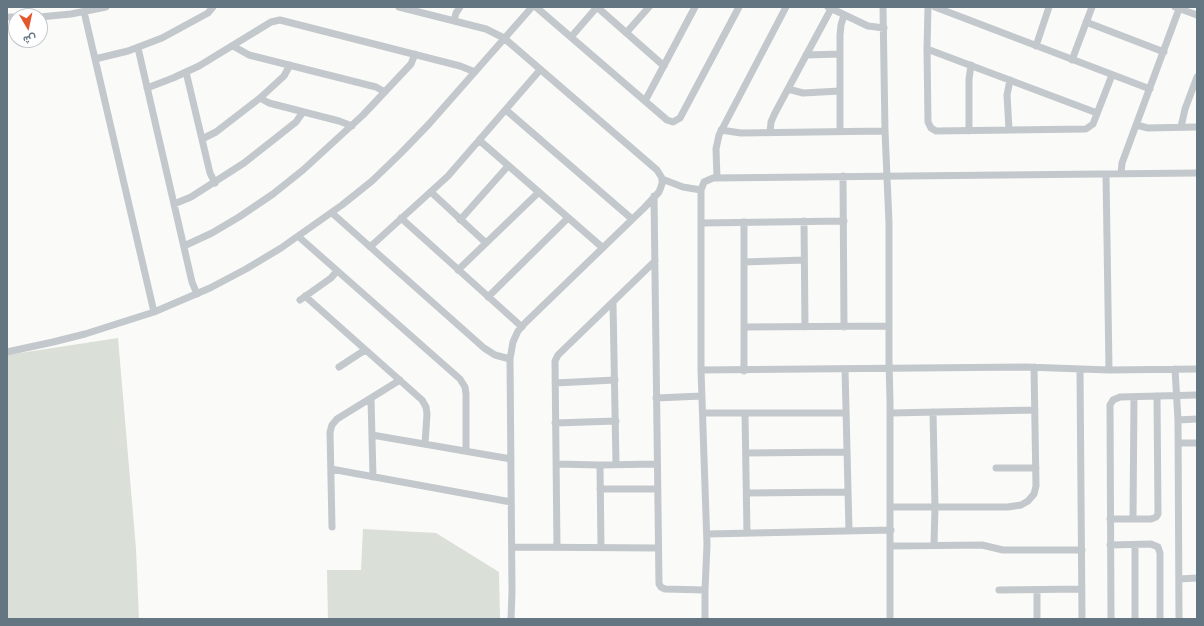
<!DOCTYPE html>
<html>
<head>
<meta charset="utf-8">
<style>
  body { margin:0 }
  #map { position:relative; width:1204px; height:626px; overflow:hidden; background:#fafaf8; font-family:"Roboto Condensed",Vazirmatn,sans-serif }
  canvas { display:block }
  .frame { position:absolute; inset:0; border:8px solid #657683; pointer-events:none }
  .north { position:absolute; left:8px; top:8px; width:40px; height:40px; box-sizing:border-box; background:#fff; border:1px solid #c1c8cd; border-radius:50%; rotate:171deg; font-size:11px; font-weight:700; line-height:16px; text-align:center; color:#657683 }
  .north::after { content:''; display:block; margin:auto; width:14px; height:18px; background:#e4572e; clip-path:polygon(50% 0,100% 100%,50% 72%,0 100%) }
</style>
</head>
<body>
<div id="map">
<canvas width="1204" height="626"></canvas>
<div class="frame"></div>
<div class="north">ش</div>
</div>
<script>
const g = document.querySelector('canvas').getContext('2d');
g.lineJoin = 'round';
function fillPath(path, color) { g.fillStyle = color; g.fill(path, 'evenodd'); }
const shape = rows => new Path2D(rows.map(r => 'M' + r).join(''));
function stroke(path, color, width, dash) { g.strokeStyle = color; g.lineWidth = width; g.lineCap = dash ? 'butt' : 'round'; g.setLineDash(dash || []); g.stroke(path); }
const green = shape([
  [118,338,136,549,139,619,7,619,7,355],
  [363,529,436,533,499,572,500,619,328,619,327,570,361,570]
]);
const minor = shape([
  [399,7,486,29,504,38,657,170,662,178,662,184,659,192,644,208,525,323,518,331,513,342,510,359,512,592,511,619],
  [536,7,667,120,673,122,680,118,739,7],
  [828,7,868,26,884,28],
  [883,7,885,131,889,223,889,361,890,401,890,619],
  [928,7,927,49,928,122,931,128,936,131,1086,129,1093,124,1112,75],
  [935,7,1150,89],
  [1175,7,1197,15],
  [85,16,154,312],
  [7,17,16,17],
  [40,17,71,14,106,7],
  [454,21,456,13,460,7],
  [1086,22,1164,52],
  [626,33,649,7],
  [571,37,597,7,664,66],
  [233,46,249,55,376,87,385,92],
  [1036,46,1049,7],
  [138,48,192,282,197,294],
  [927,49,1097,113],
  [806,55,840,54],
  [95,59,128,51,162,38,208,13,213,7],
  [1072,60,1092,7],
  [186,72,210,173,215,183],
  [147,88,173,78,199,66,271,22,280,20,460,66,475,72],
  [788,89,803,93,840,91],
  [260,98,269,103,339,121,352,126],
  [645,101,695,7],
  [506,110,632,219],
  [1136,125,1148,128,1197,127],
  [1181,127,1185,109,1197,77],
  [721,130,741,133,885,131],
  [1009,130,1007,95,1010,80],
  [840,131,840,35,841,25,844,15],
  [969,131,969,79,971,65],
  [770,132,771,122,775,113,831,9],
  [202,139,216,132,260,98,284,76,290,65],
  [479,140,603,248],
  [1106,174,1109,370],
  [1121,174,1122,163,1179,9],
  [843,176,844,327],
  [717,178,716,149,719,135,786,7],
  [662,179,683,187,701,190],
  [431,192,486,243],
  [654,196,659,584,661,587,665,589,705,590],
  [174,204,191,197,244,163,296,122,303,112],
  [332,213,484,348,495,355,510,359],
  [401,218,522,327],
  [460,220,508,166],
  [804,221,805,327],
  [744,222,744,371],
  [701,223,844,221],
  [299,237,460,379,465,387,466,394,466,451],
  [184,246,212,233,239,217,273,194,303,170,363,115,411,64,415,54],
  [370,247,448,176,540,70],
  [744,262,804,260],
  [458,270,539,192],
  [305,296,422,400,426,407,427,414,425,444],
  [488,297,568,218],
  [300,300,331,278,337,271],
  [613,303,616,464],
  [744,327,889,326],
  [7,352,53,342,85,334,154,312,210,288,246,269,281,248,342,205,372,181,401,153,429,124,532,7],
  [339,367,365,350],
  [845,369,849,531],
  [1080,369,1082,619],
  [1175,369,1178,420,1179,619],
  [701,370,1026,367,1109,370,1197,369],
  [555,383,615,380],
  [656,398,702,396],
  [371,399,373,477],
  [933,412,935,507,934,545],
  [703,413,846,413],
  [890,413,1035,410],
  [745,414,747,533],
  [1178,420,1197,419],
  [555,423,616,421],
  [372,435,511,459],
  [1178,443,1197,443],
  [746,453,847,452],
  [556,464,600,465,657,464],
  [600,465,601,547],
  [996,468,1036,468],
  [331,469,511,502],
  [600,489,657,489],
  [747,493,848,492],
  [891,507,1008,507,1021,505,1028,501,1034,494,1036,486,1034,367],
  [1110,519,1151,519,1156,517,1158,514,1157,396],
  [1133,519,1134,397],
  [332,527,330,432,332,425,337,419,400,380],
  [707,534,891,530],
  [1110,545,1151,544,1158,547,1160,553,1160,619],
  [1135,545,1135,619],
  [890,546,982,545,1003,550,1082,550],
  [512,547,658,548],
  [557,547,555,361,558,355,655,261],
  [1179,579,1197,578],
  [999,590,1082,589],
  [1037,590,1037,619],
  [705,619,705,590,707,545,701,370,701,190,704,182,713,178,1197,173],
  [1111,619,1110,405,1113,400,1120,397,1197,395]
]);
fillPath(green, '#dadfd7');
stroke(minor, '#c3c8cc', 7);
</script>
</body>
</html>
